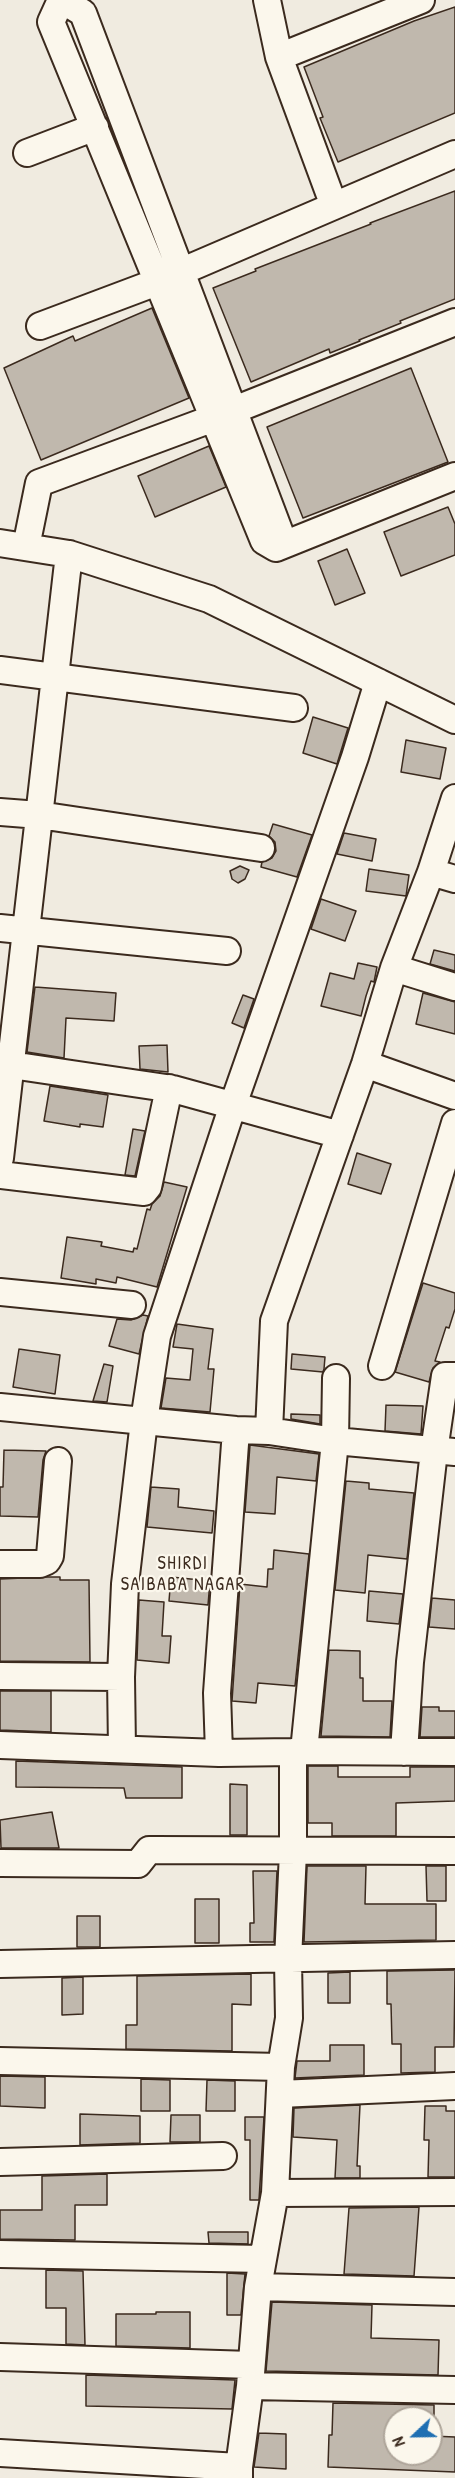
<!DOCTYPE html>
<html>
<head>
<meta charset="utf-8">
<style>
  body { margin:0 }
  #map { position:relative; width:455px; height:2478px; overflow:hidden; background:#f0ebe0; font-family:"Patrick Hand",sans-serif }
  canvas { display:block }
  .north { position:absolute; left:383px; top:2406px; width:60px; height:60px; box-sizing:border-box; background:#fbf7ec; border:2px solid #aea59a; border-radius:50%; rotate:248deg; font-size:16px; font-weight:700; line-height:24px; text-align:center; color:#3b2a1e }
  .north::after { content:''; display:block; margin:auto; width:21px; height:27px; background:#1f6fb2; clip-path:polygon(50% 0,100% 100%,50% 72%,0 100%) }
</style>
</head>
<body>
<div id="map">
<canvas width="455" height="2478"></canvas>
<div class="north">N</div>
</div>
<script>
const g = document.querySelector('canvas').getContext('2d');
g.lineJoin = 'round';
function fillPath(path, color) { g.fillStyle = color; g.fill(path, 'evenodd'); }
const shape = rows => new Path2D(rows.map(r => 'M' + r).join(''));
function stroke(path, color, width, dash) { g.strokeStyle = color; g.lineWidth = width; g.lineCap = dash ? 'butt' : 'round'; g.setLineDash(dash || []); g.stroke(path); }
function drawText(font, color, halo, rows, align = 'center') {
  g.font = font + ' "Patrick Hand",sans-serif'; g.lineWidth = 4.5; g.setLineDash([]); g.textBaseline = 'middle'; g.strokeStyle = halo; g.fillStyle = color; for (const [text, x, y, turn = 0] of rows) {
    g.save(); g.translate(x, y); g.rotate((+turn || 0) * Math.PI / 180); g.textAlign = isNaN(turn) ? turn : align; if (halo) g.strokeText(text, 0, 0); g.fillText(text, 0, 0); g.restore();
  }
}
const building = shape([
  [455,7,455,113,338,162,320,118,323,117,304,67,414,21,455,7],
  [455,191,455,299,400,321,401,323,359,340,360,341,330,353,329,349,251,382,213,288,256,271,255,269,371,224,370,223,455,191],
  [152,308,189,398,41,460,4,368,73,336,75,341,152,308],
  [411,368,448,462,303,518,267,427,411,368],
  [209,446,226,487,155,517,138,476,209,446],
  [448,507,455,524,455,555,401,576,384,532,448,507],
  [347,549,365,593,335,605,318,561,347,549],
  [313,717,348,728,337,764,303,753,313,717],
  [406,740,446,748,440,779,401,772,406,740],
  [273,824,312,835,297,877,261,867,262,862,272,858,276,851,275,842,269,836,273,824],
  [344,833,376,839,372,861,337,854,344,833],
  [240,866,249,870,245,879,238,883,232,879,230,871,240,866],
  [369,869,409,875,406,896,366,891,369,869],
  [321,899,356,911,345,941,311,929,321,899],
  [434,950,455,955,455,971,430,964,434,950],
  [358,963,377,967,374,982,371,981,366,996,361,1016,321,1006,330,973,354,979,358,963],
  [35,987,116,993,114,1021,66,1018,64,1058,27,1052,35,987],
  [423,993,455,1002,455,1034,416,1024,423,993],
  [243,995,254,999,244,1028,232,1023,243,995],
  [167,1045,168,1072,140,1069,139,1046,167,1045],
  [50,1086,108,1095,103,1127,80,1124,80,1127,44,1121,50,1086],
  [133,1129,145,1131,135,1176,125,1175,133,1129],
  [357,1153,391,1164,381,1194,348,1184,357,1153],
  [164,1182,187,1187,157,1287,117,1277,116,1283,96,1279,96,1284,61,1278,67,1237,102,1242,101,1246,133,1252,134,1248,137,1249,147,1209,150,1210,152,1204,160,1196,164,1182],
  [423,1283,455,1293,455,1309,449,1328,446,1327,435,1361,440,1362,433,1368,429,1382,395,1372,423,1283],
  [143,1315,148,1316,139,1354,109,1346,117,1319,131,1320,143,1315],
  [177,1324,213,1329,208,1369,214,1369,210,1412,161,1408,166,1378,190,1380,193,1349,173,1347,177,1324],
  [19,1349,60,1355,55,1394,13,1387,19,1349],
  [292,1354,325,1357,324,1369,323,1372,291,1369,292,1354],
  [104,1364,113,1366,107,1402,93,1401,104,1364],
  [386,1405,423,1406,421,1434,385,1431,386,1405],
  [291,1414,320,1415,320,1424,291,1419,291,1414],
  [250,1445,319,1454,316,1481,277,1477,275,1514,245,1512,250,1445],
  [4,1450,46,1451,43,1460,38,1517,0,1516,0,1487,3,1487,4,1450],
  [346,1481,369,1483,369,1489,414,1493,407,1559,368,1555,365,1593,335,1590,346,1481],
  [151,1487,179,1489,178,1507,214,1511,212,1533,147,1527,151,1487],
  [274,1550,309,1554,295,1686,258,1683,256,1703,232,1701,240,1584,267,1587,268,1569,273,1569,274,1550],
  [47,1577,60,1577,60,1580,89,1580,90,1662,0,1661,0,1579,47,1577],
  [171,1577,210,1581,208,1605,169,1601,171,1577],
  [369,1591,403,1594,399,1624,367,1621,369,1591],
  [432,1598,455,1600,455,1629,429,1627,432,1598],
  [139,1600,164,1602,162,1636,171,1636,169,1663,137,1660,139,1600],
  [329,1650,360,1651,360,1678,363,1678,363,1701,392,1701,390,1737,321,1736,329,1650],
  [0,1691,51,1691,51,1732,0,1730,0,1691],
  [422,1707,439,1707,439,1711,455,1711,455,1737,420,1737,422,1707],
  [16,1761,182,1767,182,1798,126,1798,124,1788,16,1787,16,1761],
  [308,1766,338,1766,338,1777,410,1777,410,1767,455,1767,455,1801,396,1803,396,1836,332,1836,332,1823,308,1823,308,1766],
  [230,1784,247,1785,247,1835,230,1835,230,1784],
  [52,1812,59,1848,1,1848,0,1820,52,1812],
  [307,1866,366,1866,365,1904,436,1904,436,1940,304,1942,307,1866],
  [426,1866,446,1866,446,1901,427,1901,426,1866],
  [253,1871,277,1871,274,1942,250,1942,250,1923,254,1923,253,1871],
  [195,1899,219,1899,219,1943,195,1943,195,1899],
  [77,1916,100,1916,100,1947,77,1947,77,1916],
  [455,1970,454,2047,435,2047,435,2072,401,2073,401,2044,392,2044,391,2004,387,2004,387,1971,455,1970],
  [350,1972,350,2003,328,2003,328,1973,350,1972],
  [251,1974,251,2005,232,2004,232,2051,126,2049,126,2025,137,2025,137,1976,251,1974],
  [83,1977,83,2014,62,2015,62,1978,83,1977],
  [330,2045,364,2045,364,2075,295,2078,297,2061,330,2061,330,2045],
  [0,2076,45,2077,45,2108,0,2106,0,2076],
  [141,2079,170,2080,170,2111,141,2111,141,2079],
  [207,2080,235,2081,235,2111,206,2111,207,2080],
  [360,2105,357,2166,360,2166,360,2178,335,2178,337,2140,293,2137,294,2108,360,2105],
  [425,2106,446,2106,446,2111,455,2111,455,2177,428,2177,429,2140,424,2140,425,2106],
  [80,2114,140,2116,140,2143,80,2145,80,2114],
  [171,2115,200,2115,200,2142,170,2142,171,2115],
  [245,2117,264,2117,259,2200,250,2200,250,2140,245,2140,245,2117],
  [107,2174,107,2205,75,2205,75,2240,0,2239,0,2210,42,2210,42,2176,107,2174],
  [419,2207,414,2276,344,2274,349,2208,419,2207],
  [208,2232,248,2232,248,2244,209,2243,208,2232],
  [46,2270,83,2271,85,2345,66,2344,66,2308,46,2308,46,2270],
  [227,2273,245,2274,241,2315,227,2315,227,2273],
  [272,2302,372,2305,371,2338,439,2340,438,2375,266,2371,272,2302],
  [156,2312,190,2312,190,2348,116,2346,116,2314,156,2314,156,2312],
  [86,2375,235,2380,232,2409,86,2406,86,2375],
  [333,2403,434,2405,434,2418,394,2418,393,2454,431,2454,431,2436,455,2437,455,2472,328,2467,329,2435,332,2435,333,2403],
  [259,2433,286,2434,286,2469,254,2467,259,2433]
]);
const minor = shape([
  [61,0,51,22,264,541,276,548,280,533,83,13,62,0],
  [267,0,279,57],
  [27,153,95,127],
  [334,206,279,57,421,0],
  [40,326,157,282,455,154],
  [0,543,69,554,209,599,455,720],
  [26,547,39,483,214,418,455,322],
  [276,548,455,476],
  [0,670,294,708],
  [0,812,39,815,261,848],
  [431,872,455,879],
  [0,928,227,951],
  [394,968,455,987],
  [365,1064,455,1096],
  [11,1065,173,1089,340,1135],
  [0,1158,69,554],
  [0,1175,144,1192,148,1187,169,1088],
  [0,1292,132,1305],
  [382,1366,455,1123],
  [0,1407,236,1430,269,1431,335,1441,455,1452],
  [269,1431,274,1321,365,1064,394,968,431,872,455,798],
  [0,1564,40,1564,47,1561,50,1556,58,1461],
  [0,1676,121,1677],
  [0,1745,219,1753,293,1752],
  [122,1749,121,1677,125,1584,144,1421,157,1336,233,1105,355,757,378,682],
  [304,1751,455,1752],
  [404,1752,410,1662,434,1451,445,1376,455,1376],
  [219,1753,217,1693,236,1430],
  [0,1863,138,1864,149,1850,153,1850,455,1851],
  [0,1964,455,1955],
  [0,2061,281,2067],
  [280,2094,455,2086],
  [0,2162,223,2156],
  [275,2193,455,2192],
  [0,2254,263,2259],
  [258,2287,455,2292],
  [0,2357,251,2365],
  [250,2386,455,2390],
  [0,2453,239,2467],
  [239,2478,239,2467,250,2386,258,2287,275,2193,281,2067,289,2018,288,1960,293,1852,293,1752,304,1751,335,1441,336,1378]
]);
const neighbourhoodNames = [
  ["SHIRDI",183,1564],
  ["SAIBABA NAGAR",183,1585]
];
fillPath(building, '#c0b8ad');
stroke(building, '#3b2a1e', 1.5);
stroke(minor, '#3b2a1e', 30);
stroke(minor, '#fbf7ec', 26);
g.letterSpacing = '1.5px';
drawText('18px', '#3b2a1e', '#fbf7ec', neighbourhoodNames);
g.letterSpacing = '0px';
</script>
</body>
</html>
